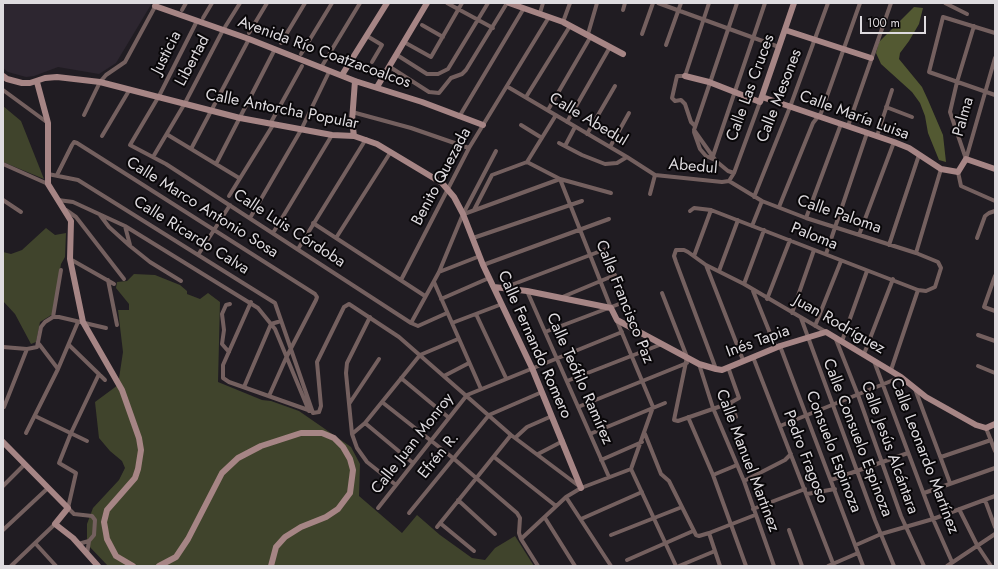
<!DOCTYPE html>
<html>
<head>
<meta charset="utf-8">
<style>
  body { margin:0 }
  #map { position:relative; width:998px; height:569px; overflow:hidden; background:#201c22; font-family:Jost,sans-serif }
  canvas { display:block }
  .frame { position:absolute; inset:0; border:4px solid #dedbdf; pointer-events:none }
  .scale { position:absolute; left:860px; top:16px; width:66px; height:18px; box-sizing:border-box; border:2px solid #dedbdf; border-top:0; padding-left:5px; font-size:12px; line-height:14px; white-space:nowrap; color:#dedbdf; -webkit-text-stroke:3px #090709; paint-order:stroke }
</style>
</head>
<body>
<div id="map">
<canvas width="998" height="569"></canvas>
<div class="frame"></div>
<div class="scale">100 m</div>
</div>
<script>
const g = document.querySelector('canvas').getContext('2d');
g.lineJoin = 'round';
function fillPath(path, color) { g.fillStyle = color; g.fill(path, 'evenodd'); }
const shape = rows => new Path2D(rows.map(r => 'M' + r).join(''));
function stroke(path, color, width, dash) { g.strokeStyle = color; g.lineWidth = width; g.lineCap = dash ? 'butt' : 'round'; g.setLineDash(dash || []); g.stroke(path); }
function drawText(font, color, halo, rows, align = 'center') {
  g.font = font + ' Jost,sans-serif'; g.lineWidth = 4; g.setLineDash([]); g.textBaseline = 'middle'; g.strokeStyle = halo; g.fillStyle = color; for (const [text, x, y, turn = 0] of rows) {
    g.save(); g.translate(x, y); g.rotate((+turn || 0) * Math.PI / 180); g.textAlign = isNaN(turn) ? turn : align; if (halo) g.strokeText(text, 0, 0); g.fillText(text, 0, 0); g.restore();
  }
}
const built = shape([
  [3,3,152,3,116,63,99,74,58,67,34,76,26,77,8,72,3,68]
]);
const green = shape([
  [3,106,21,121,44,179,3,162],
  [46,228,55,235,66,233,65,257,61,264,53,314,40,322,36,342,31,344,15,314,3,301,3,252,11,254,22,250],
  [134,274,155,275,180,285,187,291,187,294,200,299,208,293,220,302,218,382,262,400,271,401,299,411,351,447,360,464,359,496,402,533,417,515,440,535,472,558,485,560,495,548,515,536,534,566,108,566,87,544,87,524,93,508,119,480,125,468,122,461,110,451,99,438,95,402,118,385,123,352,118,310,129,310,129,304,116,288,117,282,127,281]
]);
const forest = shape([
  [914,7,923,8,919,24,909,41,900,53,899,59,922,87,928,100,943,135,946,162,939,160,928,133,925,116,920,103,912,92,881,64,876,53,879,42]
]);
const street = shape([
  [447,3,493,28],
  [658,3,779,47],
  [945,3,967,14],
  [182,10,186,3],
  [623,10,625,3],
  [540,13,543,3],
  [203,18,212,3],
  [197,21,159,96,130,145,166,164,411,323,418,326,447,313],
  [563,22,570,3],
  [422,25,443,37],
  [225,27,240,3],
  [249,33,267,3],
  [995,33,943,17,929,72,995,95],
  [588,34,597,3],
  [642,34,653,3],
  [367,36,382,45,372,62],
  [404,42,431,57,462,3],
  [281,43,305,3],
  [666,45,681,3],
  [301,54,332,3],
  [397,55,427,74,438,74,448,69,488,3],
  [322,66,360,3],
  [390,67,429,92,439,93,451,78,462,74,466,70,507,3],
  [508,87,627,157,655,175,722,182,729,181],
  [3,90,48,123],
  [526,97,570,26],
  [886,107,912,117],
  [548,110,591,36],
  [352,112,411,128,469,148],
  [84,115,100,82,106,75,125,62,157,3],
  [459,117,524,8],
  [567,122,610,47],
  [270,124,302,66],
  [521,125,542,138],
  [695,126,691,122,685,104,681,100,675,101,672,98,677,76,685,76,709,3],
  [848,126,891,3],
  [694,130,737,3],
  [694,130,716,161,728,171,734,173],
  [694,132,700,149,706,156,715,160],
  [587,134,615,86],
  [168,135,239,178],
  [102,136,130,89],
  [877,136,892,90],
  [559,143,582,155,605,164,617,163,627,157],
  [565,146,575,127],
  [610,147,629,113],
  [191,149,249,39],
  [713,156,765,3],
  [153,157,185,103,223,30],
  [966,159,950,112,957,82,974,26],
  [966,159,995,58],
  [527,162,560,179,611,308],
  [527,162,556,115],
  [3,164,48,184],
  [216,164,275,49],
  [958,172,961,186,995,201],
  [48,174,78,180,275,303,313,413],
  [57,175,72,145,74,142,77,143,315,294,317,297,316,300,286,358,269,396],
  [729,181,734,173,760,102],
  [650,194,655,175],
  [229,196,273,125],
  [754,197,790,107,828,3],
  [3,200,21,212],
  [58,200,73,202,125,226,258,308,275,329,309,411],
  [779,207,813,123,821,113,860,3],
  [66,210,76,217,124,279],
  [474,210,492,175,527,162],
  [690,211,694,208,711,210,918,290,926,291,935,287,941,268,938,262,916,253,806,218,762,201,729,181],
  [464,214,560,179,611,193],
  [100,215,109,227,130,246,150,262,181,281],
  [250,218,301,130,328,74],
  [806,218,841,124],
  [313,223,425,296],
  [125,226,130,245],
  [752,226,762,201],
  [273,233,332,135],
  [859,235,894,142],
  [336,238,390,153],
  [473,238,582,201],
  [977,238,985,216,989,213,995,211],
  [889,245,919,155],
  [298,249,366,139],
  [916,253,941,169],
  [826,254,867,133],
  [198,255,230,205],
  [694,256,711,210],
  [70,259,114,284],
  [483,265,609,219],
  [706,265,743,360],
  [719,271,738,220],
  [439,272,480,256],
  [995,276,984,307,995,311],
  [108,280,117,325],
  [401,280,469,148,549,17],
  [434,282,481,389],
  [744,284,764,230],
  [506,287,606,249],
  [527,291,609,477],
  [753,291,776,348],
  [662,293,687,357,674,420,678,421,730,403,739,398,728,367],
  [560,298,615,275],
  [441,299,489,278],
  [767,299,790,240],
  [251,302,223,365,223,378,229,382,311,411],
  [792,313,814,250],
  [476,314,506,378],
  [53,317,61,270],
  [370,317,347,363,346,373,352,434,357,448,367,462,396,485],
  [801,318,875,520,894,566],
  [617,321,653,407,631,469],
  [411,323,439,272,463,214,496,151],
  [452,323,502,304],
  [815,326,841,261],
  [545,332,627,301],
  [978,335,995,341],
  [835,337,858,395,901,516,924,566],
  [842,341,867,271],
  [39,344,58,369],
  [69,345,105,380],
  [780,346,863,566],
  [3,347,27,349,37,347,41,327,45,322,53,317,59,317,106,328],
  [229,352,222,344,224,330,222,314,226,305,230,304],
  [864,354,893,279],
  [753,357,834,566],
  [874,361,933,519,952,562],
  [699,364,713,408,744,481,774,566],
  [978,366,995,373],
  [716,369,676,262,674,256,676,250,684,250,688,252,706,265,744,284,826,332],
  [891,370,918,290],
  [444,376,469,363],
  [401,378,448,417],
  [567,381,662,344],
  [244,387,271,324,281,321],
  [915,389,950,483],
  [382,402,453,458,517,513,520,518,519,533,521,539,538,566],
  [730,403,736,417],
  [349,404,379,359],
  [4,407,27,349],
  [578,407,687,363],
  [313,413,319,412,321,406,317,362,344,307,349,304,399,337,511,435,579,486],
  [35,416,87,441],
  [688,417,713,475,746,566],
  [365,423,413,463],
  [780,426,901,377],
  [986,428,995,451],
  [26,433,58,369,78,322],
  [352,434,365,423,420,355,458,339],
  [590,434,665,403],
  [645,434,661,474,669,481,696,535,699,536,709,533,755,515],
  [515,438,527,427,552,416],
  [538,454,563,441],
  [494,457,556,506],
  [941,457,991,440],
  [601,460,642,442],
  [631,469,676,566],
  [713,475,737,465],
  [831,480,908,453],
  [744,481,785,460,791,454],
  [3,486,25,464],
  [924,493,995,468],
  [807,494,835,489],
  [566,497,611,566],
  [458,500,495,534],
  [985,500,995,527],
  [378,508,467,395,622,332],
  [753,509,805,489],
  [959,509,977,545,991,566],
  [409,513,489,415,542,392],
  [545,518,575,566],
  [581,519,642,492],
  [440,523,474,551],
  [437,527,511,435],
  [3,530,48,488],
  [789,530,802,566],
  [709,533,720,566],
  [611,535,682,507],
  [521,539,566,497,581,488,631,469],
  [35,543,56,566],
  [78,544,89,541,94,535,95,520,92,516,74,514,68,508,76,473,59,463,71,433,99,374],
  [856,545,881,534,933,519,995,496],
  [87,554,89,541],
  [627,560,693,531],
  [11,566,55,524],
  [679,566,715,551],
  [828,566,858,553],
  [947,566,995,534]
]);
const secondary = shape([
  [509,3,563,22,623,54],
  [155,6,249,39,355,81,422,102,483,125],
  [785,30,871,58],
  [342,75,387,3],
  [3,76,7,79,22,83,30,83,45,78,57,77,100,82,240,118,332,135,354,136,377,144,442,183,454,197,463,214,483,265,532,368,581,488],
  [685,76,709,82,760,102,794,3],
  [37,82,48,123,48,184,71,221,70,259,83,322,122,390,139,438,141,450,138,469,135,478,107,510,104,522,107,539,116,556,133,566],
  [377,87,427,3],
  [762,97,894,142,909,148,941,169,958,172,966,159,995,169],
  [354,136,352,121,355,81],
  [494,287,527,291,611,308,617,320,699,364,716,369,722,370,780,346,826,332,901,377,926,397,976,425,986,428,995,424],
  [3,442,68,508,55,524,73,538,98,566],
  [159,566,176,557,188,539,222,473,238,458,261,446,301,433,322,433,334,438,343,447,350,459,353,470,350,493,338,509,326,517,301,527,285,537,276,547,271,566]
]);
const streetNames = [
  ["Justicia",167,53,-63],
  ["Avenida Río Coatzacoalcos",324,53,20],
  ["Libertad",193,61,-62],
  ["Calle Las Cruces",751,88,-70],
  ["Calle Mesones",780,96,-69],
  ["Calle Antorcha Popular",282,110,11],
  ["Calle María Luisa",854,116,20],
  ["Palma",964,117,-74],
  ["Calle Abedul",588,120,31],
  ["Abedul",693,167,5],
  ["Benito Quezada",442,177,-62],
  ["Calle Marco Antonio Sosa",202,208,32],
  ["Calle Paloma",839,215,19],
  ["Calle Luis Córdoba",289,229,33],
  ["Calle Ricardo Calva",191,236,32],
  ["Paloma",814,237,22],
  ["Calle Francisco Paz",624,302,68],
  ["Juan Rodríguez",839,325,30],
  ["Inés Tapia",758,342,-20],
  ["Calle Fernando Romero",534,345,66],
  ["Calle Teófilo Ramírez",579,379,66],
  ["Calle Consuelo Espinoza",857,438,69],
  ["Calle Juan Monroy",413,444,-52],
  ["Calle Jesús Alcántara",889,448,70],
  ["Consuelo Espinoza",833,452,69],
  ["Efrén R.",439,456,-51],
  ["Calle Leonardo Martínez",924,456,69],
  ["Pedro Fragoso",805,457,69],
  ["Calle Manuel Martínez",747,461,69]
];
fillPath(built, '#2d2630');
fillPath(green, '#40442c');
fillPath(forest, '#535932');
stroke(street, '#74605f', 4);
stroke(secondary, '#a68585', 6);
drawText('16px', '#dedbdf', '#090709', streetNames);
</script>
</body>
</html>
